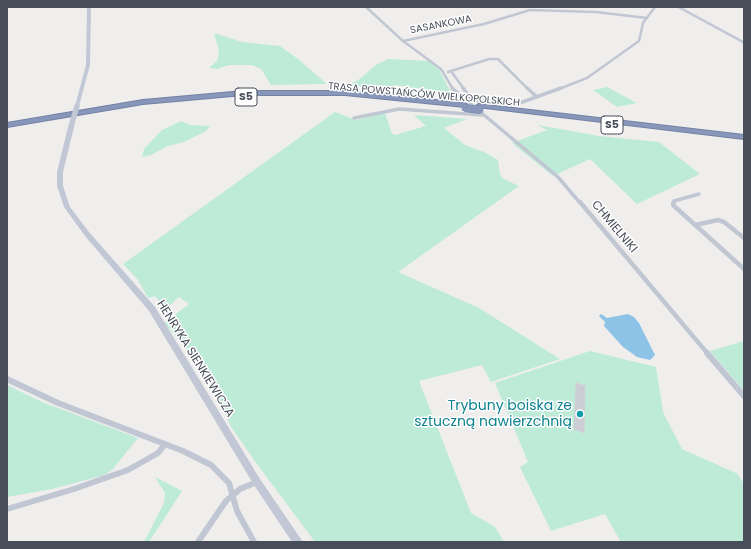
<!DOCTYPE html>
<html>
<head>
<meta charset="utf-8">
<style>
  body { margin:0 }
  #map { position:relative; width:751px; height:549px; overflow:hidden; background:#f0eeed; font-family:Poppins,sans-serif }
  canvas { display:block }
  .frame { position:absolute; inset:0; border:8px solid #474d59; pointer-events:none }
</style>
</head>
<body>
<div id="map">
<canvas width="751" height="549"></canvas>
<div class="frame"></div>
</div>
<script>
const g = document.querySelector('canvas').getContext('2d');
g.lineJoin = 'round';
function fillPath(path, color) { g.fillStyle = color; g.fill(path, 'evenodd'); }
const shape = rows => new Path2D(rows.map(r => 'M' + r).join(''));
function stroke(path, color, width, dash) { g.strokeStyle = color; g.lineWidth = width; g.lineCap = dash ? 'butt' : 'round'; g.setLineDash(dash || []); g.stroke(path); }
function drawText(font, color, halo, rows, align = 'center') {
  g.font = font + ' Poppins,sans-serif'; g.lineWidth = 3; g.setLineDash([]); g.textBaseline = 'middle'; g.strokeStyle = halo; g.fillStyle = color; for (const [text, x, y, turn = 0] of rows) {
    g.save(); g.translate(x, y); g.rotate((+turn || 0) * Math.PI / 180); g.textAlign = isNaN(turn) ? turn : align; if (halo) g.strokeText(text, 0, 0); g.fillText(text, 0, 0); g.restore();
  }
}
const green = shape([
  [214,33,242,42,280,46,298,59,327,84,271,85,261,69,252,65,229,65,217,69,209,68,217,61,218,57,219,50],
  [388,59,429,61,439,69,451,93,395,85,392,89,346,85,357,81,376,65],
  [607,87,637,103,617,107,593,90],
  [335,112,356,120,385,113,392,134,395,135,426,126,414,115,467,119,444,128,465,145,486,153,498,160,500,175,504,179,519,186,398,272,479,308,560,359,491,382,482,365,419,381,471,513,495,527,504,542,315,542,257,464,231,427,218,399,185,347,164,323,189,304,179,297,166,309,155,296,148,298,138,280,123,264],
  [181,121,190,125,210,126,206,131,184,142,168,146,151,155,142,157,144,149,162,130],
  [538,125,599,136,659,142,700,174,637,204,590,159,553,176,512,143,547,130],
  [744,341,744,391,710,351],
  [590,351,656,367,663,412,682,449,738,474,744,484,744,542,621,542,605,514,551,531,520,467,528,462,495,383],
  [7,385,42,402,138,438,112,470,105,475,52,489,7,497],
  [155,477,182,491,149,542,144,542,164,503,165,493]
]);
const water = shape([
  [601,314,607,318,628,314,634,317,639,323,655,355,650,360,637,357,623,347,604,326,605,322,599,316]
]);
const building = shape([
  [576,383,585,386,584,433,574,429,576,383]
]);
const streetFar3 = shape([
  [366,7,403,41,441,69,453,89],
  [403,41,484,24,530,10,596,12,647,18],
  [451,71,464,89],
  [448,72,489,59,498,59,528,89],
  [559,89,587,78,639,41,643,23,655,7]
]);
const streetFar2 = shape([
  [452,88,558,177,580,203],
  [463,88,471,99,491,103,517,104,561,88],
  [527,88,537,97],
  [354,118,399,109,482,115],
  [673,203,674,201,699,194]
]);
const streetFar1 = shape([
  [580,202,708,354],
  [674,202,673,205,744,269],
  [695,225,718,220,724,222,744,238]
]);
const street = shape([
  [707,353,744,396],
  [7,379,58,403,183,451,211,465,229,483,237,511,254,542],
  [7,509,74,489,128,470,158,453,165,444],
  [198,542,226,501,240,489,257,482]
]);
const secondary = shape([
  [87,7,91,7,90,65,79,106,77,107,75,106,86,65,87,7],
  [676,7,681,7,744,41,744,44,676,7],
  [72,121,75,123,63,172,63,186,70,207,89,232,155,307,260,479,303,542,292,542,254,485,149,311,85,236,64,207,57,186,57,172,69,123,72,121]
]);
const highway = shape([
  [244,91,345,91,465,103,468,105,465,107,345,95,244,95,143,104,7,127,7,123,143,100,244,91],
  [479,104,744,135,744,139,477,107,477,105,479,104]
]);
const secondaryBridge = shape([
  [72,123,77,106]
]);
const highwayBridge = shape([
  [465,108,480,110]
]);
const markers = [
  [580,414,4,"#0f9aa8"]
];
const farStreetnames = [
  ["SASANKOWA",441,25,-11],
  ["TRASA POWSTAŃCÓW WIELKOPOLSKICH",424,95,5]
];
const shields = [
  [246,97,22],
  [612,125,22]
];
const shieldNames = [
  ["S5",246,97],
  ["S5",612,125]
];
const streetNames = [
  ["CHMIELNIKI",614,227,50],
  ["HENRYKA SIENKIEWICZA",195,359,58]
];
const nearCulturenames = [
  ["Trybuny boiska ze",572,406],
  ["sztuczną nawierzchnią",572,422]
];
fillPath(green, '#bdebd7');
fillPath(water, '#8dc3e6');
fillPath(building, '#cdced5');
stroke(building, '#d1d2d8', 1);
stroke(highway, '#7382a5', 2);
stroke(streetFar3, '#c1c7d2', 2.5);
stroke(streetFar2, '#c1c7d2', 3.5);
stroke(streetFar1, '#c1c7d2', 4.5);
stroke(street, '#c1c7d2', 6);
fillPath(secondary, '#c1c7d5');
fillPath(highway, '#8897b9');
stroke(highwayBridge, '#7382a5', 8, []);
stroke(secondaryBridge, '#c1c7d5', 5.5);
stroke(highwayBridge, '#8897b9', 7);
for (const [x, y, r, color] of markers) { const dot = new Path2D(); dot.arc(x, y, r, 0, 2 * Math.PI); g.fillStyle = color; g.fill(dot); stroke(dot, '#fff', 1.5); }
drawText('10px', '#474d59', '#fff', farStreetnames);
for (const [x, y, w] of shields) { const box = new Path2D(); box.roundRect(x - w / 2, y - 9, w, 18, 3); g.fillStyle = '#fff'; g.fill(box); stroke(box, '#474d59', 1); }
drawText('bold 11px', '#474d59', null, shieldNames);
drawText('12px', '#474d59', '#fff', streetNames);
drawText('14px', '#0d838f', '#fff', nearCulturenames, 'right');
</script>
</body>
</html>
